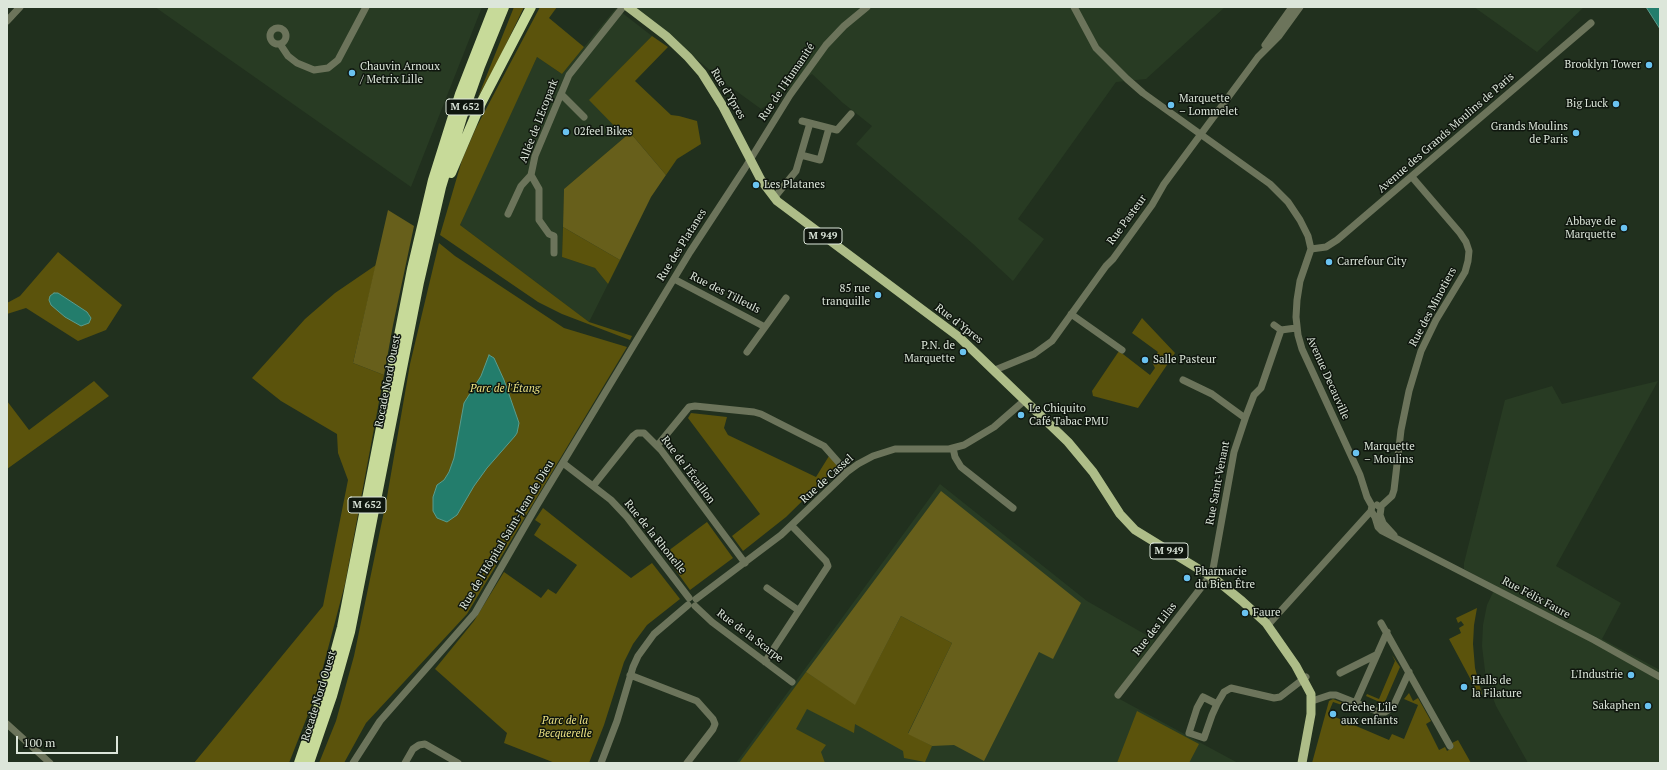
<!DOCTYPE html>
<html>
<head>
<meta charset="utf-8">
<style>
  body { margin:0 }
  #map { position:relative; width:1667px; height:770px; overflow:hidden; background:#21301e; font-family:"PT Serif",serif }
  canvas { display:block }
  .frame { position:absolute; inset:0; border:8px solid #dce6da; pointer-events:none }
  .scale { position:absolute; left:16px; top:736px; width:102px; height:18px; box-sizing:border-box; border:2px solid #dce6da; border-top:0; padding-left:5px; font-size:12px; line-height:14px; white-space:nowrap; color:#dce6da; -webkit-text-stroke:3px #0f160e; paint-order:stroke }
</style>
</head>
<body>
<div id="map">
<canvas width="1667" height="770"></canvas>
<div class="frame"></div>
<div class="scale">100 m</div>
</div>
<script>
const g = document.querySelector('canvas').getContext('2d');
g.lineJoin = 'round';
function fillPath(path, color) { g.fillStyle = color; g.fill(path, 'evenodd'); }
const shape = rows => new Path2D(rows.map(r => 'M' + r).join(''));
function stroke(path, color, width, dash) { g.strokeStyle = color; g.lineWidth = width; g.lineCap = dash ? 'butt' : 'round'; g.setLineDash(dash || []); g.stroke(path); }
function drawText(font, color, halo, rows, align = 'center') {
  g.font = font + ' "PT Serif",serif'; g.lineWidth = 3; g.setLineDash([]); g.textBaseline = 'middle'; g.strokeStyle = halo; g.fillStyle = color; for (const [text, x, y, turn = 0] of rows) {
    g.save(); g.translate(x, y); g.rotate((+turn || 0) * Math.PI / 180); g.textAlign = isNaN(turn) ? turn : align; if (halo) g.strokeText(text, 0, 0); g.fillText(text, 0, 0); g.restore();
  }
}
const built = shape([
  [155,7,482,7,411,187],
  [633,7,1225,7,1146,79,1116,82,1018,219,1044,239,1013,281,972,243,856,144,872,126,843,103,812,74,761,109,728,85],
  [1474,7,1584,7,1537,52],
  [616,8,652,36,590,100,625,137,564,189,562,257,595,268,608,284,589,322,460,225,488,160,537,57,562,74],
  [1658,381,1556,566,1621,603,1602,639,1660,670,1660,763,1528,763,1496,706,1486,679,1482,646,1483,625,1487,605,1496,586,1464,569,1464,563,1505,400,1552,386,1562,404],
  [940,484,1087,601,1155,640,1114,696,1238,763,736,763]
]);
const green = shape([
  [514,7,524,7,496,65,478,97],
  [540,7,557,7,549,18,584,47,562,74,537,57,460,225,589,322,632,336,630,340,562,314,538,302,440,235,462,160,476,128],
  [652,36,668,47,635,81,671,115,679,116,697,121,701,144,677,159,666,175,633,136,625,137,589,100],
  [563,227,620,260,608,284,595,268,562,257],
  [439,243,455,256,564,328,627,347,467,614,366,723,344,763,319,763,336,721,354,656,387,497,410,364],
  [58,252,122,305,106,330,78,341,26,308,7,314,7,303,20,296],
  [376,265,353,363,384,375,345,584,316,694,289,763,194,763,323,606,348,480,338,453,337,434,281,401,252,378,305,319,335,293],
  [1142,318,1175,353,1138,408,1093,396,1092,391,1119,351,1150,375,1155,368,1152,362,1158,352,1132,333],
  [94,381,109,396,7,469,7,401,29,430],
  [691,413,727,417,724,428,728,435,816,477,829,456,838,466,786,517,743,551,732,536,760,514,688,418],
  [543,508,631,578,652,563,680,599,647,625,633,644,624,662,604,725,589,763,555,763,504,743,507,733,435,669,474,621,504,572,541,598,548,589,556,594,577,565,534,535,541,524,535,520],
  [707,522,733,558,690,590,664,554],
  [1477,608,1474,625,1473,644,1475,668,1482,694,1479,695,1449,639,1461,633,1459,628,1464,625,1461,621,1458,623,1456,618],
  [901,616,952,643,908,733,932,746,925,762,904,758,903,751,855,724,854,733,807,709,796,729,826,745,821,752,825,763,739,763,806,672,855,704],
  [1392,655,1400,667,1384,704,1366,696,1367,694,1379,699,1395,661],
  [1409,693,1413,701,1418,698,1431,721,1426,724,1439,750,1445,747,1447,751,1454,747,1452,743,1458,740,1471,763,1312,763,1329,701,1333,699,1343,703,1342,705,1333,702,1328,714,1389,740,1392,734,1404,739,1418,705,1404,699],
  [1137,711,1199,744,1189,763,1117,763]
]);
const forest = shape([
  [633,136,666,175,651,197,620,260,563,227,564,189,625,137],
  [388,210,414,226,393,325,384,375,353,363],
  [941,491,1081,603,1053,659,1039,652,984,761,954,745,932,746,908,734,952,643,901,616,855,705,806,672]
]);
const water = shape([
  [1646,7,1660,7,1660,29,1646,7],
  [54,293,58,293,87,312,91,318,89,323,81,326,65,317,51,305,49,300,50,296,54,293],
  [489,355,494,358,504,380,519,423,517,433,515,436,487,468,474,486,457,515,447,522,437,518,433,511,433,497,437,485,444,480,449,472,454,458,464,403,481,376,489,355]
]);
const minor = shape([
  [1074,7,1096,48,1127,79,1143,93,1270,184,1288,202,1300,220,1308,236,1311,249,1300,281,1297,300,1296,317,1298,335,1302,349,1360,475,1367,497,1372,506],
  [7,21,20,7],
  '270 36a8 8 0 1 1 16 0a8 8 0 1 1-16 0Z',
  [280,44,288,56,297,63,314,70,328,68,338,60,366,7],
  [1265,45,1292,7],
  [561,94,584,117],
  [802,121,837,130,851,114],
  [801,155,820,160,829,128],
  [774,198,796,171,810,123],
  [508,214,521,186,531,175],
  [1311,249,1326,247,1337,240,1591,23],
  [554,253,554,236,549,234,539,220,539,189,531,175,535,156,569,75,623,7],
  [674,279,765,327],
  [1071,314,1122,350],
  [1274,325,1281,330],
  [747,352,786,298],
  [995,370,1034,354,1052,341,1106,266,1113,259,1152,205,1164,184,1181,161,1258,57,1279,36,1300,7],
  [1183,380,1212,394,1245,418],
  [657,446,689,407,695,406,754,412,761,414,824,446,847,472],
  [953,448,955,457,961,467,1013,508],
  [563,463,611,500,627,517,689,598],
  [593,486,633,436,637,433,644,433,661,450,745,563],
  [1377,505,1381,508,1380,515,1383,523,1394,535],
  [1372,506,1371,511,1375,517,1378,527,1382,531,1594,640,1660,677],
  [1380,507,1392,496,1394,490,1401,430,1409,391,1421,351,1436,320,1465,272,1468,261,1469,251,1466,242,1460,233,1412,177],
  [767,588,798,610],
  [696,599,781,535,847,472,858,464,873,456,895,449,949,449,964,445,994,427,1025,400],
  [695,606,712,622,792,682],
  [1381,623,1450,746],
  [1268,625,1371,511],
  [765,662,828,566,826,561,792,526],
  [1340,673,1376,655],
  [630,675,697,701,713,719,715,724,713,729,687,763],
  [1118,695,1210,576,1213,569,1234,452,1246,416,1254,395,1261,388,1281,330,1296,328],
  [1203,697,1217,704,1212,715,1204,738,1189,733,1197,708,1203,697],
  [1312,701,1330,695,1336,695,1379,712,1385,712,1393,707,1409,672],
  [1356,702,1387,632],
  [1217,704,1224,692,1231,688,1274,698,1280,697,1306,677],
  [7,724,50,763],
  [353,763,380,721,475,613,536,507,690,252,745,168,790,95,826,45,844,26,867,7],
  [405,763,413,749,419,745,425,744,458,763],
  [601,763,617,721,633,667,638,656,654,634,688,605]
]);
const major = shape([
  [628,7,666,36,688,57,702,73,722,105,761,180,777,201,959,337,1068,442,1093,472,1120,514,1135,530,1215,579,1242,601,1266,623,1296,666,1311,694,1311,714,1302,763]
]);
const highway = shape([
  [451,173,480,105,531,7],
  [299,763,328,679,342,627,412,269,433,180,460,94,494,7],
  [309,763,332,696,350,632,419,282,441,187,462,117,480,66,504,7]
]);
const markers = [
  [1649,65,4,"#6ac3f1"],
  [352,73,4,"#6ac3f1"],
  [1616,104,4,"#6ac3f1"],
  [1171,105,4,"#6ac3f1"],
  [566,132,4,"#6ac3f1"],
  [1576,133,4,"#6ac3f1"],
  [756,185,4,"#6ac3f1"],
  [1624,228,4,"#6ac3f1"],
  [1329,262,4,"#6ac3f1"],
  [878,295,4,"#6ac3f1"],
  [963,352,4,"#6ac3f1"],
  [1145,360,4,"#6ac3f1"],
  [1021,415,4,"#6ac3f1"],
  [1356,453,4,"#6ac3f1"],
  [1187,578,4,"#6ac3f1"],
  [1245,613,4,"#6ac3f1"],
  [1631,675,4,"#6ac3f1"],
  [1464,687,4,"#6ac3f1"],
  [1648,706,4,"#6ac3f1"],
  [1333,714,4,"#6ac3f1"]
];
const shields = [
  [465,107,38],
  [823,236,38],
  [367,505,38],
  [1169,551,38]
];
const shieldNames = [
  ["M 652",465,107],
  ["M 949",823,236],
  ["M 652",367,505],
  ["M 949",1169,551]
];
const poiNames = [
  ["Brooklyn Tower",1641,65,"right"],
  ["Chauvin Arnoux",360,67],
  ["/ Metrix Lille",360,80],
  ["Marquette",1179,99],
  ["– Lommelet",1179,112],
  ["Big Luck",1608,104,"right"],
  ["Grands Moulins",1568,127,"right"],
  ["de Paris",1568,140,"right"],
  ["02feel Bikes",574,132],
  ["Les Platanes",764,185],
  ["Abbaye de",1616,222,"right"],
  ["Marquette",1616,235,"right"],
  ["Carrefour City",1337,262],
  ["85 rue",870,289,"right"],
  ["tranquille",870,302,"right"],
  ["P.N. de",955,346,"right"],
  ["Marquette",955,359,"right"],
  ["Salle Pasteur",1153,360],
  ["Le Chiquito",1029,409],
  ["Café Tabac PMU",1029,422],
  ["Marquette",1364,447],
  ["– Moulins",1364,460],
  ["Pharmacie",1195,572],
  ["du Bien Être",1195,585],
  ["Faure",1253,613],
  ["L'Industrie",1623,675,"right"],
  ["Halls de",1472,681],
  ["la Filature",1472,694],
  ["Sakaphen",1640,706,"right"],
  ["Crèche L'île",1341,708],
  ["aux enfants",1341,721]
];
const streetNames = [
  ["Rue de l'Humanité",787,82,-56],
  ["Rue d'Ypres",728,94,59],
  ["Allée de L'Ecopark",539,121,-69],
  ["Avenue des Grands Moulins de Paris",1446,133,-41],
  ["Rue Pasteur",1127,220,-54],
  ["Rue des Platanes",682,245,-58],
  ["Rue des Tilleuls",725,293,27],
  ["Rue des Minotiers",1433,307,-62],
  ["Rue d'Ypres",959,324,38],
  ["Avenue Decauville",1328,378,66],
  ["Rocade Nord Ouest",388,381,-79],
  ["Rue de l'Écaillon",688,470,53],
  ["Rue de Cassel",827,479,-42],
  ["Rue Saint-Venant",1218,483,-79],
  ["Rue de l'Hôpital Saint-Jean de Dieu",507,535,-59],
  ["Rue de la Rhonelle",655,537,51],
  ["Rue Félix Faure",1536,598,28],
  ["Rue des Lilas",1155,629,-52],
  ["Rue de la Scarpe",750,636,37],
  ["Rocade Nord Ouest",319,696,-73]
];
const parkNames = [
  ["Parc de l'Étang",505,389],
  ["Parc de la",565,721],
  ["Becquerelle",565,734]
];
fillPath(built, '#283b23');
fillPath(green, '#5b530c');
fillPath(forest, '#675f1b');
fillPath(water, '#237d6c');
stroke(water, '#5a9c8d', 1);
stroke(minor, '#6c745b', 7);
stroke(major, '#aebd88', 9);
stroke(highway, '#c7da99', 10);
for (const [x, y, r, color] of markers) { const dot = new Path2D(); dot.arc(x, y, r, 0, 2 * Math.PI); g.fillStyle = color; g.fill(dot); stroke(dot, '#0f160e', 1.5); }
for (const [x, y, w] of shields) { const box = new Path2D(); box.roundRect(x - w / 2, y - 8, w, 16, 3); g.fillStyle = '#0f160e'; g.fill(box); stroke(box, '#dce6da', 1); }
drawText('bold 10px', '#dce6da', null, shieldNames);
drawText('11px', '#dce6da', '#0f160e', poiNames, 'left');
drawText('11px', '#dce6da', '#0f160e', streetNames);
drawText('italic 11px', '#ece182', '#0f160e', parkNames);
</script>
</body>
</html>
